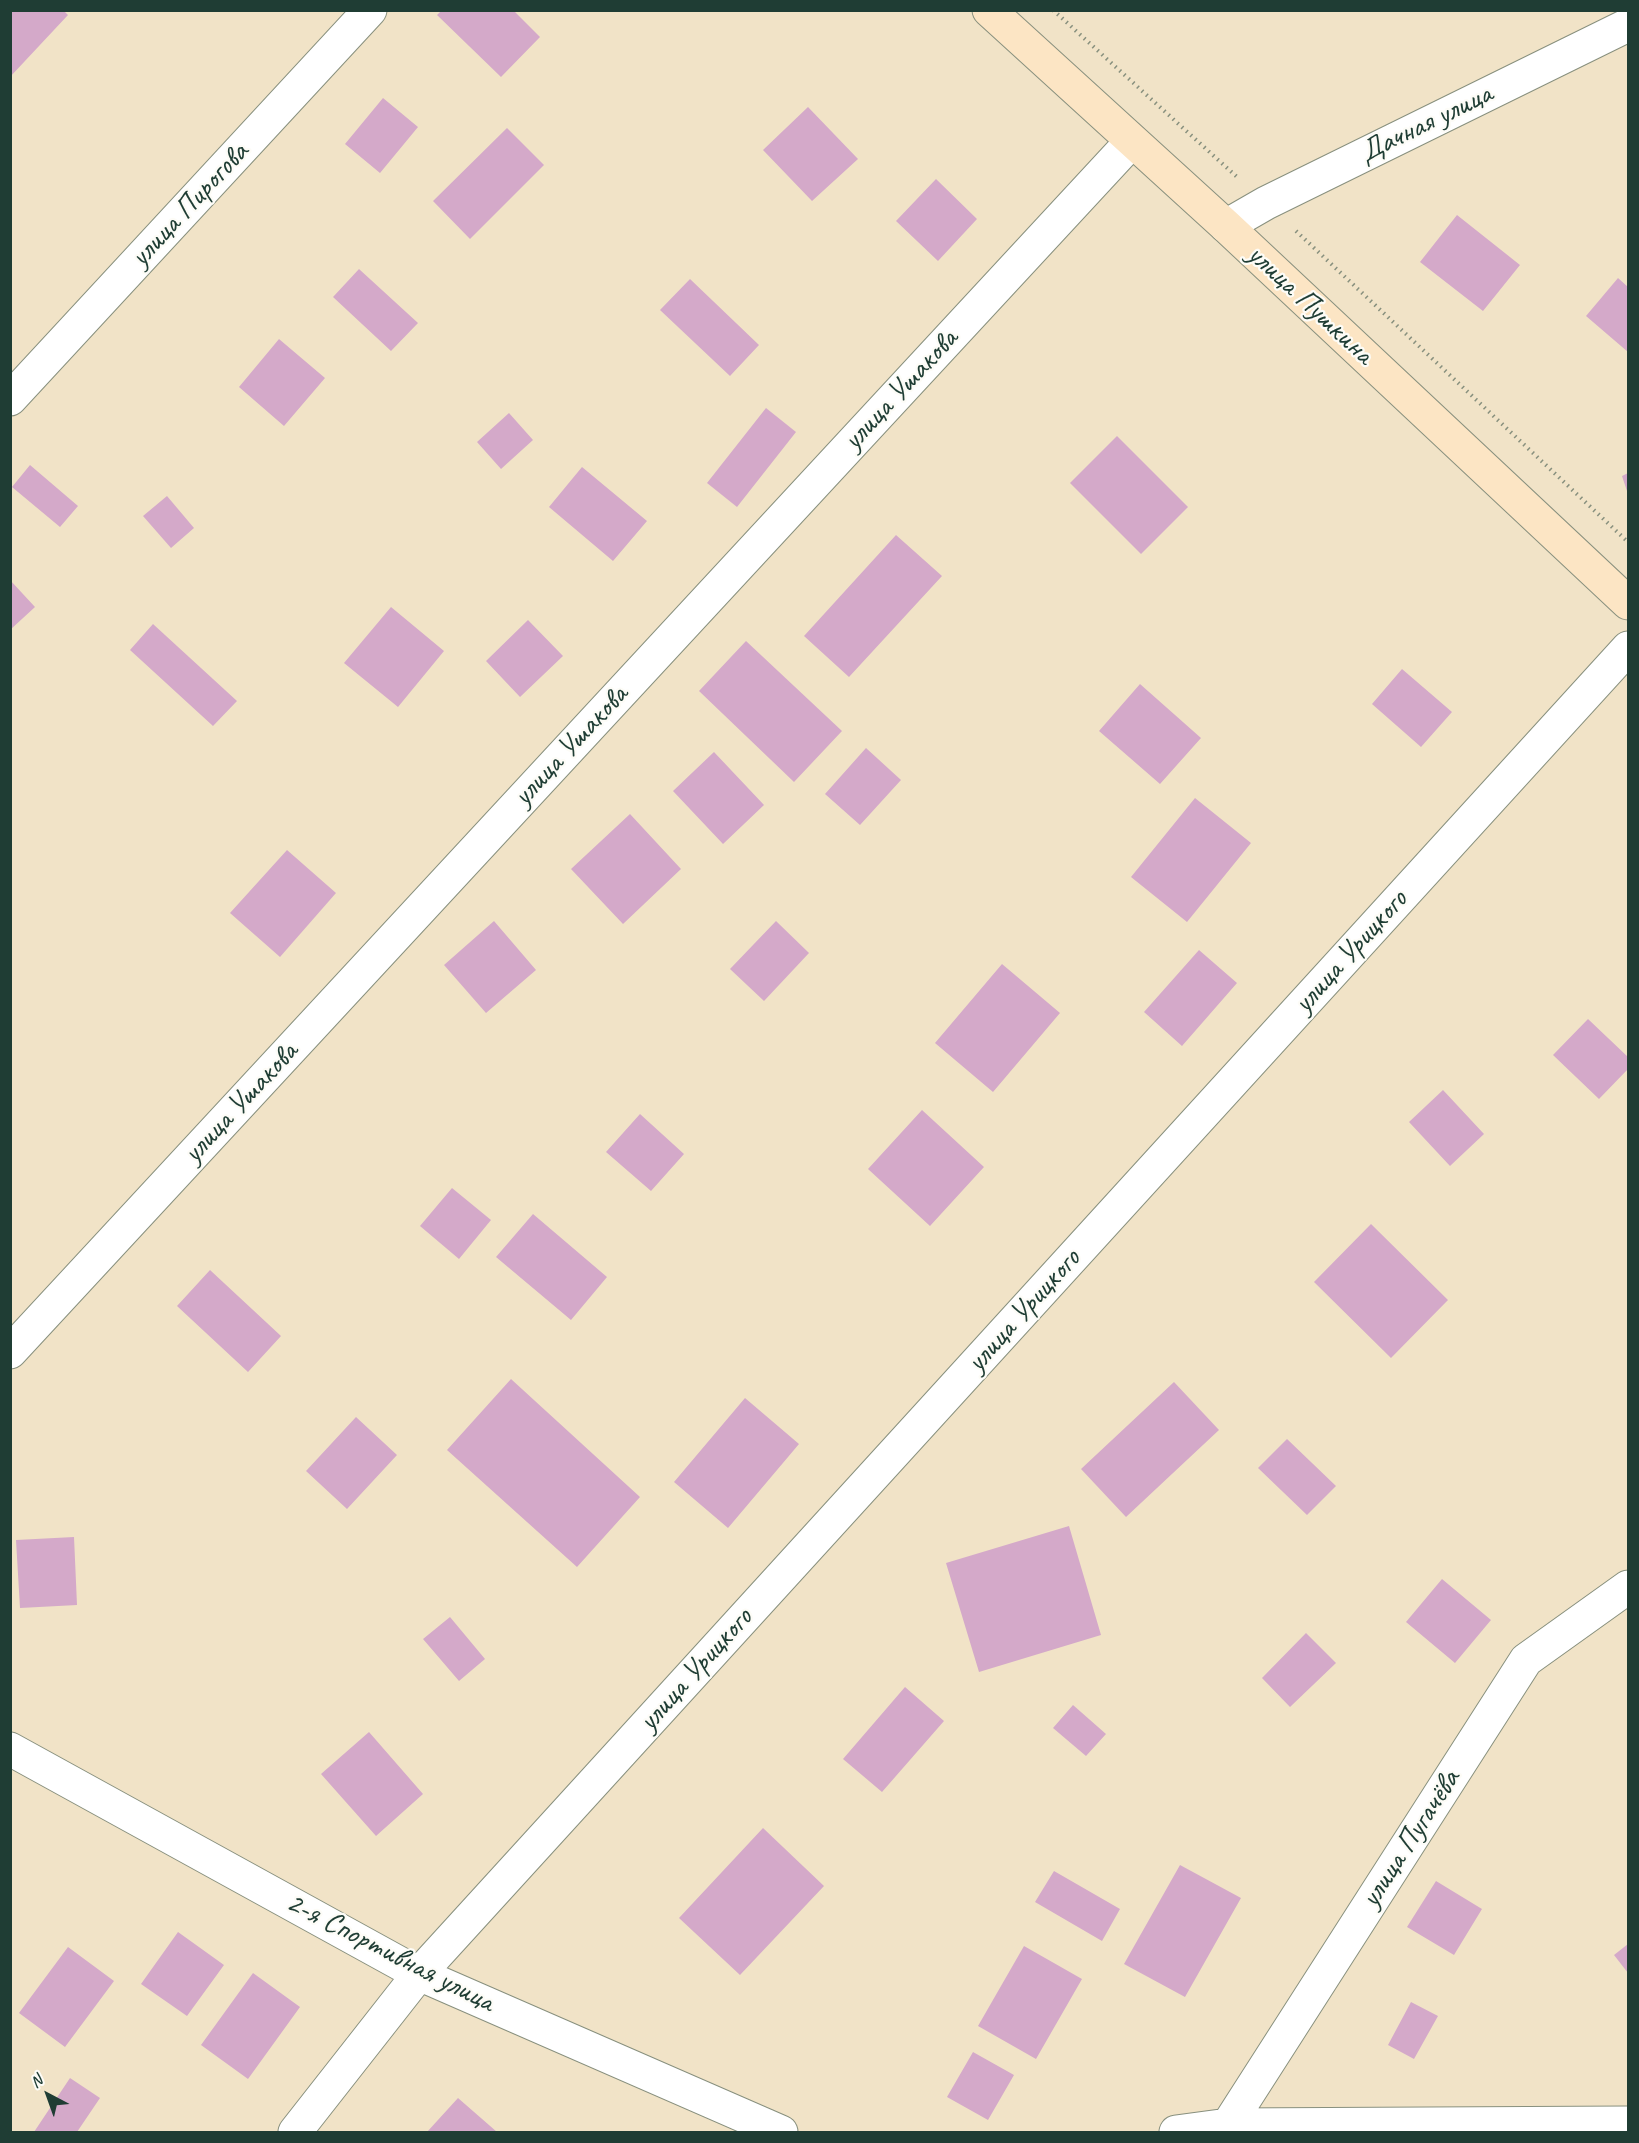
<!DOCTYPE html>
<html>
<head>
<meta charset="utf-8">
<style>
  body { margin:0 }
  #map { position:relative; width:1639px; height:2143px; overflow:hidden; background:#f1e3c7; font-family:Caveat,sans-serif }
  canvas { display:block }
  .frame { position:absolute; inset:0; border:12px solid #1f3d34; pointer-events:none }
  .north { position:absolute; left:18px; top:2065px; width:60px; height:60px; -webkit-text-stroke:4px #fdfcf7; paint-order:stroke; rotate:319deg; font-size:16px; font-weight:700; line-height:24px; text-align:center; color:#1f3d34 }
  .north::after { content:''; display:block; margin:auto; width:21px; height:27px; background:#1f3d34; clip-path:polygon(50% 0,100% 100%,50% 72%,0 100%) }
</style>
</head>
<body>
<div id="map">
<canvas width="1639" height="2143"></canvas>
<div class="frame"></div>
<div class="north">N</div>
</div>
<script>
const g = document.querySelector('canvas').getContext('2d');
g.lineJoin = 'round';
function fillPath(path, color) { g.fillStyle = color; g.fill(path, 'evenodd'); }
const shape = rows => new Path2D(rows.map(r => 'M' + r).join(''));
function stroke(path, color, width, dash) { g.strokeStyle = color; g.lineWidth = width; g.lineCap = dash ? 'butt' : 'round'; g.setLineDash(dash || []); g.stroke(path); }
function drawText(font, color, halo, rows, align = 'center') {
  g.font = font + ' Caveat,sans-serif'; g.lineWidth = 4.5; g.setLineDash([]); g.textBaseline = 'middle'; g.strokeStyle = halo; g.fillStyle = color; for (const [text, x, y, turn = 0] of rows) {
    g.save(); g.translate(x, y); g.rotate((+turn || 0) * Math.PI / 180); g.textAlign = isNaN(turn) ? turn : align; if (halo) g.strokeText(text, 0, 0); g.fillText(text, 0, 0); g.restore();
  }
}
const building = shape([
  [14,10,63,10,68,15,10,77,10,14],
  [442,10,513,10,540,37,501,77,437,15],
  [383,98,418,127,380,173,345,144],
  [808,107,858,159,812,201,763,150],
  [507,128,544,165,470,239,433,201],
  [936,179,977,219,938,261,896,221],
  [1457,215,1520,265,1483,311,1420,262],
  [359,269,418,323,391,351,333,297],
  [1618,278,1628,287,1628,352,1586,316],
  [690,279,759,345,730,376,660,310],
  [279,339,325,378,284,426,239,387],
  [766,408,796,432,737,507,707,483],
  [509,413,533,440,501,469,477,442],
  [1117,436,1188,507,1141,554,1070,483],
  [30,465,78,506,60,527,12,487],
  [582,467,647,521,613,561,549,507],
  [1628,473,1628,494,1622,476],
  [167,496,194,528,171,548,143,516],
  [896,535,942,576,849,677,804,636],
  [10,580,35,607,10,630],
  [391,607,444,651,398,707,344,663],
  [528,620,563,656,520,697,486,661],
  [153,624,237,701,213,726,130,650],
  [746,641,842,731,794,782,699,691],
  [1402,669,1452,712,1421,747,1372,704],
  [1140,684,1201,738,1160,784,1099,731],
  [866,748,901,780,860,825,825,794],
  [714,752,764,805,723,844,673,791],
  [1195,798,1251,843,1187,922,1131,877],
  [630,814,681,869,623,924,571,869],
  [287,850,336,893,280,957,230,913],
  [494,921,536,970,486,1013,444,965],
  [776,921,809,953,764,1001,730,969],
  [1199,950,1237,983,1182,1046,1144,1012],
  [1002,964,1060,1013,993,1092,935,1043],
  [1588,1019,1628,1057,1628,1069,1599,1099,1553,1055],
  [1443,1090,1484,1134,1450,1166,1409,1122],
  [922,1110,984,1167,930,1226,868,1169],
  [640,1114,684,1154,651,1191,606,1152],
  [452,1188,491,1220,459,1259,420,1226],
  [533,1214,607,1277,571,1320,496,1257],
  [1371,1224,1448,1300,1391,1358,1314,1282],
  [210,1270,281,1336,248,1372,177,1306],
  [511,1379,640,1497,577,1567,447,1450],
  [1174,1382,1219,1430,1126,1517,1081,1469],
  [745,1398,799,1444,728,1528,674,1482],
  [356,1417,397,1455,347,1509,306,1471],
  [1287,1439,1336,1486,1307,1515,1258,1468],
  [1069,1526,1101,1635,979,1672,946,1563],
  [74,1537,77,1605,20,1608,16,1540],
  [1442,1579,1491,1620,1455,1663,1406,1622],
  [450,1617,485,1659,459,1681,423,1639],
  [1306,1633,1336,1663,1290,1707,1262,1678],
  [905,1687,944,1721,882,1792,843,1759],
  [1073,1705,1106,1734,1086,1756,1053,1728],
  [369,1732,423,1794,376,1836,321,1774],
  [763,1828,824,1886,740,1975,679,1918],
  [1180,1865,1241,1898,1185,1997,1124,1964],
  [1054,1871,1120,1909,1102,1941,1035,1902],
  [1436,1881,1482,1909,1454,1955,1407,1927],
  [178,1932,224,1965,187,2016,141,1984],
  [1628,1944,1628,1973,1614,1955],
  [1024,1946,1082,1979,1036,2059,978,2026],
  [68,1947,114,1981,65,2047,19,2013],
  [253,1973,300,2007,248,2079,201,2045],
  [1411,2002,1438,2016,1414,2059,1388,2045],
  [973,2052,1014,2075,988,2120,947,2097],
  [70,2078,100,2098,77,2132,34,2132],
  [458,2098,497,2132,427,2132]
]);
const path = shape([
  [1053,10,1237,177],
  [1296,231,1628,542]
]);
const street = shape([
  [1226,226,1266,203,1628,25],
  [10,399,370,10],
  [10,1352,1132,141],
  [10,1749,419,1974,781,2132],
  [1228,2125,1526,1660,1628,1587],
  [295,2132,419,1974,1628,648],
  [1176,2132,1228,2125,1628,2123]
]);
const secondary = shape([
  [989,10,1226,226,1628,603]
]);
const streetNames = [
  ["Дачная улица",1426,124,-26],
  ["улица Пирогова",190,205,-47],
  ["улица Пушкина",1310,305,43],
  ["улица Ушакова",901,390,-47],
  ["улица Ушакова",571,746,-47],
  ["улица Урицкого",1351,952,-48],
  ["улица Ушакова",241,1103,-47],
  ["улица Урицкого",1024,1311,-48],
  ["улица Урицкого",696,1670,-48],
  ["улица Пугачёва",1411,1839,-57],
  ["2-я Спортивная улица",390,1953,27]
];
fillPath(building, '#d4a9c9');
stroke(street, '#88907e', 35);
stroke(secondary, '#88907e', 35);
stroke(path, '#88907e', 4, [1.5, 4.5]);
stroke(street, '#fff', 33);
stroke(secondary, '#fce5c4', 33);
drawText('30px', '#1f3d34', '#fdfcf7', streetNames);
</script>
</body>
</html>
